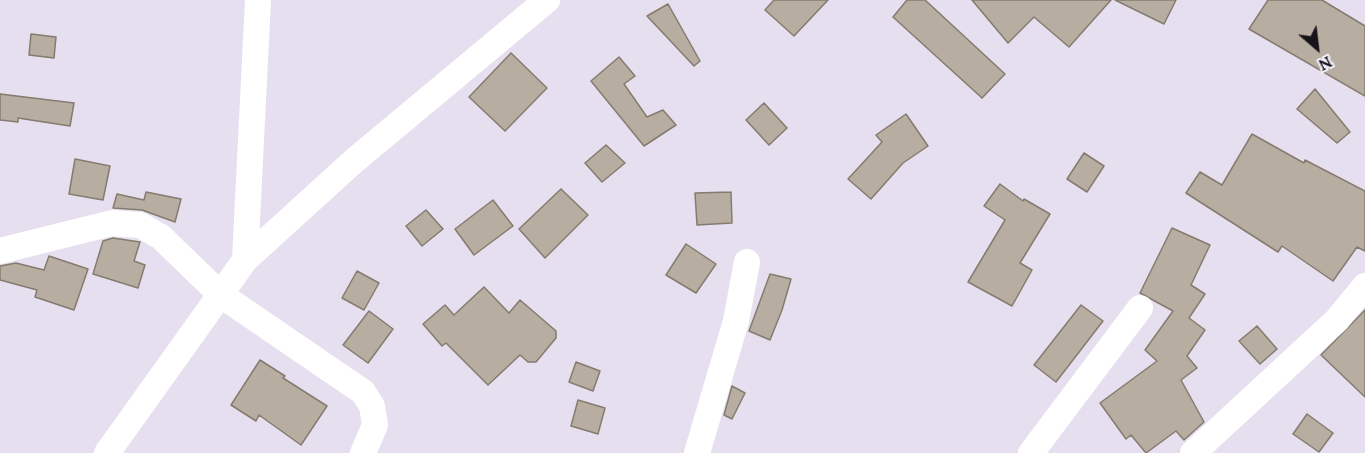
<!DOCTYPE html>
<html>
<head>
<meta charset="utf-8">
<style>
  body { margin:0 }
  #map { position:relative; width:1365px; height:453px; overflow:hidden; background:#e6dfef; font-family:Lora,serif }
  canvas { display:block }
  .north { position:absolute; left:1287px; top:18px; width:60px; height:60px; -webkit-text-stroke:4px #f3edfc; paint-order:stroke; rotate:152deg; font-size:16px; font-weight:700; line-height:24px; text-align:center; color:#161319 }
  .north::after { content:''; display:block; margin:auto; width:21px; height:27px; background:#161319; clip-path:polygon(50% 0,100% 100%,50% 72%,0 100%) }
</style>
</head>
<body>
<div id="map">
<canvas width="1365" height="453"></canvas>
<div class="north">N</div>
</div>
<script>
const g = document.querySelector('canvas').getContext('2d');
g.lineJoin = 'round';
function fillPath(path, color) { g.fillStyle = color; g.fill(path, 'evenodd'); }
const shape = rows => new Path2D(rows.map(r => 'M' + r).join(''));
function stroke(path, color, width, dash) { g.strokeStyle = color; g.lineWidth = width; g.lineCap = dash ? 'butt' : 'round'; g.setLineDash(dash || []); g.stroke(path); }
const building = shape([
  [774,0,828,0,794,36,765,10,774,0],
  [907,0,925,0,1005,74,982,98,893,17,907,0],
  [972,0,1111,0,1069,47,1034,17,1008,43,972,0],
  [1115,0,1176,0,1164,24,1115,0],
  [1268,0,1322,0,1365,26,1365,96,1249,29,1268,0],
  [668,4,700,61,694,66,647,16,668,4],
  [31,34,56,37,54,58,29,55,31,34],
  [511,53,547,88,505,131,469,97,511,53],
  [619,57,635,76,624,84,647,117,663,110,676,125,644,146,591,81,619,57],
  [1315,89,1350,132,1337,143,1297,109,1315,89],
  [0,94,74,103,70,126,18,118,18,122,0,120,0,94],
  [764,103,787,128,769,145,746,120,764,103],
  [906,114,928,146,903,163,871,199,848,179,882,142,876,135,906,114],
  [1252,134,1304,163,1305,160,1365,191,1365,251,1357,247,1333,281,1282,246,1278,252,1186,193,1200,172,1222,185,1252,134],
  [606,145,625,163,602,182,585,163,606,145],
  [1084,153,1104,166,1087,192,1067,179,1084,153],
  [75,159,110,166,103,200,69,194,75,159],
  [1000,184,1023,201,1024,199,1050,214,1020,263,1032,270,1012,306,968,282,1005,220,984,206,1000,184],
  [561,189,588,215,545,258,519,229,561,189],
  [146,192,181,199,175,222,142,210,113,208,117,194,144,200,146,192],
  [731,192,732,223,697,225,695,193,731,192],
  [493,200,513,226,474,255,455,229,493,200],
  [426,210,443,229,422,246,406,226,426,210],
  [1172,228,1210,245,1191,285,1205,294,1189,318,1205,330,1187,356,1197,368,1181,380,1204,422,1184,440,1176,431,1146,453,1131,435,1126,439,1100,403,1157,361,1145,350,1173,311,1140,293,1172,228],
  [113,238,140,242,134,261,145,265,138,288,93,274,103,241,113,238],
  [686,244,716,264,696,293,666,275,686,244],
  [49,256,88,269,74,310,35,297,37,290,0,280,0,266,16,263,44,270,49,256],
  [357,271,379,283,364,310,342,298,357,271],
  [770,274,791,279,782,310,770,340,749,331,770,274],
  [484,287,509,313,520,300,556,331,556,338,536,362,528,362,520,355,488,385,446,343,442,346,423,324,445,305,454,315,484,287],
  [1081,305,1103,321,1056,382,1034,365,1081,305],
  [1365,310,1365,397,1321,355,1365,310],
  [369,311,393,329,368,363,343,345,369,311],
  [1257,326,1277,349,1260,364,1239,341,1257,326],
  [260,360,285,376,283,378,327,406,301,445,259,415,256,421,231,405,260,360],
  [576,362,600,371,593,391,569,382,576,362],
  [732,386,745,393,732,419,724,415,732,386],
  [578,400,605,408,598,434,571,426,578,400],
  [1307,414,1333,433,1319,452,1293,434,1307,414]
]);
const minor = shape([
  [0,251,112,223,140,225,161,237,221,295,363,392,372,406,375,425,363,453],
  [245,260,258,0],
  [107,453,245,260,355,160,547,0],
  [697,453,736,321,747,262],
  [1031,453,1140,308],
  [1193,453,1337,320,1365,286]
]);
fillPath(building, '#b7ada0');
stroke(building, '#857b6f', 1.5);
stroke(minor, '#fff', 26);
</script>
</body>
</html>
